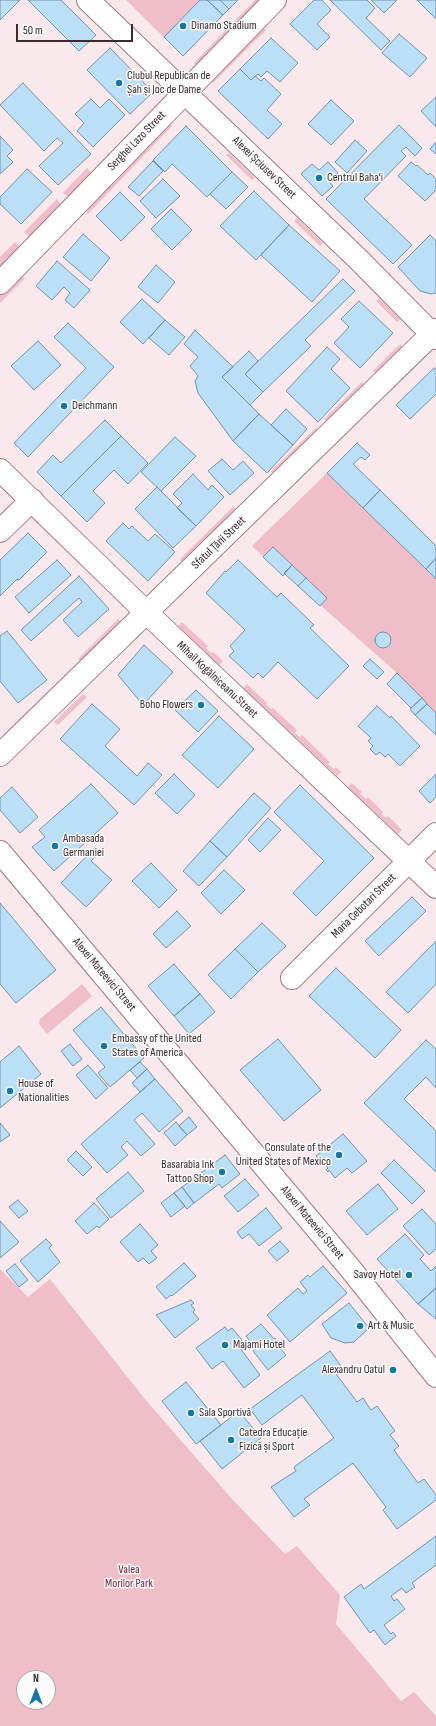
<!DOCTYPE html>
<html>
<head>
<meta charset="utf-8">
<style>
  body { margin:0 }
  #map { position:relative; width:436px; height:1726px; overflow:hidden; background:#fae9ec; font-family:"Sofia Sans Condensed",sans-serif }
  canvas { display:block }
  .north { position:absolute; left:16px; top:1670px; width:40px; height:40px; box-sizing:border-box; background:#fbfbfb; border:1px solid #aea8a9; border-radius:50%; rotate:0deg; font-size:11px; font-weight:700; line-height:16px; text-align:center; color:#3b2b2e }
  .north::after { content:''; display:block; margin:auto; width:14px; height:18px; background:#1476a3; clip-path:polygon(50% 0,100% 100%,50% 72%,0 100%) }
  .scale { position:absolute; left:16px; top:24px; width:117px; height:18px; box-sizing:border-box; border:2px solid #3b2b2e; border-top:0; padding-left:5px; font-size:12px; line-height:14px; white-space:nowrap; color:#3b2b2e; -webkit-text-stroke:3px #fbfbfb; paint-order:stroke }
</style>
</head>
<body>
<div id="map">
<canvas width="436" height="1726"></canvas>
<div class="north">N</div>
<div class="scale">50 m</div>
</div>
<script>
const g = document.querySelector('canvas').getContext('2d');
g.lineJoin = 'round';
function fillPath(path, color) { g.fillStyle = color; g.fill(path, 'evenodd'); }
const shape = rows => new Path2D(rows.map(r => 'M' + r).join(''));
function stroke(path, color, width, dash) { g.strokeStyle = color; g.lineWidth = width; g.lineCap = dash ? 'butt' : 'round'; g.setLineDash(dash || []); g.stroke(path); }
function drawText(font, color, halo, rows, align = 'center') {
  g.font = font + ' "Sofia Sans Condensed",sans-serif'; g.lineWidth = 3; g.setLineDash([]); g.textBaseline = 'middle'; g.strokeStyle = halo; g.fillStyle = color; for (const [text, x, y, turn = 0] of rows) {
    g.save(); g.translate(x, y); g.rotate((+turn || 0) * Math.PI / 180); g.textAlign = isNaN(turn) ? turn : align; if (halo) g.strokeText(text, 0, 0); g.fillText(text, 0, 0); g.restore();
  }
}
const green = shape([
  [126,0,238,0,183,56],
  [255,0,263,0,199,67,194,63],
  [262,26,266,30,213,83,209,80],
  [166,121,172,126,88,214,81,208],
  [229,153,255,178,252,180,226,155],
  [87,168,93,174,70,198,63,193],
  [57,199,62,206,30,238,24,232],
  [297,218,323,243,320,246,294,221],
  [15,242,21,247,0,269,0,257],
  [18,272,25,278,0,303,0,291],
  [379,298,400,319,397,322,376,301],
  [400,344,403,347,376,374,373,371],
  [362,382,365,385,327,422,324,419],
  [316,428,319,431,274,475,271,471],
  [327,473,436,579,436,713,397,673,285,574,283,576,252,546],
  [233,507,237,511,184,564,180,559],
  [118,619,122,623,81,663,78,659],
  [182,622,208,646,206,648,211,653,213,652,223,661,219,665,178,626],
  [247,684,267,703,266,704,271,709,273,708,297,730,295,733,300,737,302,735,330,762,328,764,334,769,336,767,341,772,337,776,243,688],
  [83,694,87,697,58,725,54,722],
  [352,783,362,792,360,794,366,799,368,797,383,812,381,814,386,818,388,816,402,830,398,834,348,787],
  [82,984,92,996,47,1034,39,1024,40,1019],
  [0,1269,28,1297,50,1279,144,1398,232,1499,285,1554,297,1546,340,1595,336,1624,401,1701,414,1692,436,1716,436,1726,0,1726],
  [24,1678,48,1678,48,1702,24,1702]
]);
const building = shape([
  [0,0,20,0,0,20,0,0],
  [28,0,61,0,96,35,79,51,28,0],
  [200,0,207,0,223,15,183,56,164,37,200,0],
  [207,0,220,0,229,9,223,15,207,0],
  [220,0,238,0,229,9,220,0],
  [314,0,322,0,331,10,317,24,330,37,317,50,290,24,314,0],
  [330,0,367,0,375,8,366,18,390,41,381,50,330,0],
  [371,0,397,0,384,13,371,0],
  [417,0,436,0,436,19,417,0],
  [399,34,427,58,410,77,382,53,399,34],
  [271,38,298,63,280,82,267,71,261,77,258,74,251,80,240,69,271,38],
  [110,48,153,92,130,114,87,70,110,48],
  [240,69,251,80,255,76,261,81,264,78,281,94,267,110,282,124,268,139,218,91,240,69],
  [23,83,91,154,58,185,39,166,63,143,57,138,44,151,0,105,23,83],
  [436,97,436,127,421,111,436,97],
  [91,99,100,108,109,99,125,115,93,147,77,131,84,123,75,114,91,99],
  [331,100,354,121,331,145,308,124,331,100],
  [399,125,422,148,415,156,406,147,401,151,406,156,364,199,412,245,393,264,326,199,399,125],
  [186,126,232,172,207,197,172,164,165,172,153,160,186,126],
  [0,136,13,150,7,156,13,162,0,174,0,136],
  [355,140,367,151,347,173,335,162,355,140],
  [436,142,436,154,430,149,436,142],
  [153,161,163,171,139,196,128,187,153,161],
  [328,162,338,173,329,181,333,186,322,196,301,174,312,164,319,170,328,162],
  [411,162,416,166,417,165,428,175,430,173,436,179,436,190,425,201,398,176,411,162],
  [27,169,52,192,21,224,0,204,0,197,27,169],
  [232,172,248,187,226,209,210,194,232,172],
  [163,179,180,196,156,218,140,201,163,179],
  [254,191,289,225,256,260,220,226,254,191],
  [120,192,145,217,121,241,96,216,120,192],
  [171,209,192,230,172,250,151,229,171,209],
  [289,225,340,271,312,302,261,255,289,225],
  [83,234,110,258,91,281,63,257,83,234],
  [430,235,436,241,436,293,431,294,420,291,398,267,430,235],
  [57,261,90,290,74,308,65,300,70,293,64,287,52,300,36,286,57,261],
  [156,265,175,282,158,303,138,287,156,265],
  [343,279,355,291,305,340,311,346,263,392,245,374,343,279],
  [142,299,165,320,143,344,120,322,142,299],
  [359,301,393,333,360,368,334,343,349,327,341,319,359,301],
  [165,320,185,337,169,355,149,338,165,320],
  [68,323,114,367,28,457,14,443,86,368,54,337,68,323],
  [195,330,233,367,222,377,259,414,233,441,198,393,195,381,198,376,190,366,198,357,184,344,195,330],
  [38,341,61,365,34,390,11,366,38,341],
  [327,347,340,359,331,369,350,388,318,422,286,391,327,347],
  [249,351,258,361,245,374,263,392,250,405,222,377,249,351],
  [434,368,436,370,436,394,410,419,396,405,434,368],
  [286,409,307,429,293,445,271,425,286,409],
  [259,414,293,445,267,473,233,441,259,414],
  [105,420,121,436,61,496,37,472,53,455,61,463,105,420],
  [121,436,148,463,128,484,114,470,93,491,105,503,87,522,61,496,121,436],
  [175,437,196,456,161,491,141,472,175,437],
  [357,443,370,455,365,460,361,457,353,464,380,490,363,508,327,473,357,443],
  [222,459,233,470,243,461,254,473,230,495,208,471,222,459],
  [193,474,208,490,212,485,224,497,196,526,177,508,182,503,173,494,193,474],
  [157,487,196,526,173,548,135,509,157,487],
  [380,490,436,546,436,558,426,569,363,508,380,490],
  [123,523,129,529,132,526,148,541,155,534,175,552,148,581,106,541,123,523],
  [28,533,47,552,19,580,17,579,0,596,0,560,28,533],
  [273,547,292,565,283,576,263,557,273,547],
  [436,558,436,579,426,569,436,558],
  [57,560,71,575,29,613,15,597,57,560],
  [238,560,277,597,281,593,314,625,310,628,349,666,317,699,278,662,263,678,258,673,253,678,229,656,234,651,230,646,245,630,206,593,225,571,226,572,238,560],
  [292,565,306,578,298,586,284,573,292,565],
  [79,576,109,609,78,637,63,620,82,602,79,598,31,641,21,630,79,576],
  [306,578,327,598,320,606,298,586,306,578],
  [7,631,47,680,18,703,0,681,0,636,7,631],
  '375 640a8 8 0 1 1 16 0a8 8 0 1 1-16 0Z',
  [144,645,173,672,143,705,118,675,144,645],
  [370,659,384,672,377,679,363,666,370,659],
  [397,673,422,698,411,708,387,684,397,673],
  [196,690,218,711,198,732,175,710,196,690],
  [422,698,427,704,415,715,410,709,422,698],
  [92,704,120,729,105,746,137,776,148,763,162,775,134,805,60,739,92,704],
  [427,704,436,713,436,735,415,715,427,704],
  [377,706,390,718,391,716,420,746,400,766,388,754,385,757,380,752,376,755,370,749,373,746,368,741,371,738,358,726,377,706],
  [219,716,254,749,218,788,182,755,219,716],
  [174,774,195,795,177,814,155,793,174,774],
  [436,774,436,797,430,803,419,791,436,774],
  [91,784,118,813,54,871,32,847,45,837,39,830,91,784],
  [300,785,374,858,316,916,293,893,324,861,274,812,300,785],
  [12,787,38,817,20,833,0,810,0,798,12,787],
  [254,793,271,808,227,857,210,841,254,793],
  [268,818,281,830,260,852,248,840,268,818],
  [210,841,227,857,199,886,183,871,210,841],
  [95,847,98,849,95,857,91,861,112,880,86,907,61,883,95,847],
  [151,863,177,890,159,908,132,881,151,863],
  [224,870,245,890,221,914,201,893,224,870],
  [412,897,426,911,379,956,365,941,412,897],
  [0,903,56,970,16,1003,0,984,0,903],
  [177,911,191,926,166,948,153,934,177,911],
  [262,923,286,946,258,972,235,949,262,923],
  [436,941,436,984,408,1013,386,992,436,941],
  [235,949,258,972,231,999,208,975,235,949],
  [174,964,200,994,174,1016,148,986,174,964],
  [336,968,401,1030,375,1058,309,996,336,968],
  [200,994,215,1012,189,1034,174,1016,200,994],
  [101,1007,144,1058,110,1087,98,1073,105,1067,73,1030,101,1007],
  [278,1039,321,1090,284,1121,240,1070,278,1039],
  [426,1040,436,1049,436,1088,426,1077,404,1099,436,1131,436,1172,364,1103,426,1040],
  [70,1044,82,1059,73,1066,61,1051,70,1044],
  [19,1046,41,1074,0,1108,0,1062,19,1046],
  [140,1062,147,1069,137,1078,130,1070,140,1062],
  [88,1065,108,1088,96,1099,76,1075,88,1065],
  [147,1069,155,1079,140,1092,132,1083,147,1069],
  [155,1079,183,1111,159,1132,142,1113,134,1120,155,1144,141,1156,127,1141,121,1147,128,1155,107,1173,81,1144,155,1079],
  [189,1117,197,1127,187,1135,179,1126,189,1117],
  [176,1122,187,1135,175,1146,164,1133,176,1122],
  [0,1123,10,1135,0,1142,0,1123],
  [343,1134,367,1161,352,1173,347,1168,335,1178,329,1170,328,1172,326,1170,328,1168,325,1165,324,1166,322,1165,323,1163,316,1156,343,1134],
  [76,1151,92,1167,83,1176,67,1160,76,1151],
  [225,1155,240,1174,222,1188,219,1184,194,1203,182,1187,225,1155],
  [394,1160,425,1191,412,1204,381,1173,394,1160],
  [128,1172,144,1191,111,1218,96,1199,128,1172],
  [245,1179,259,1195,238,1212,224,1196,245,1179],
  [378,1184,398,1209,367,1235,346,1211,378,1184],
  [182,1187,194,1203,187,1209,174,1193,182,1187],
  [174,1193,185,1206,171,1217,161,1203,174,1193],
  [18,1200,28,1211,19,1218,9,1207,18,1200],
  [94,1203,109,1219,99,1228,97,1226,87,1234,75,1221,94,1203],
  [266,1208,282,1228,259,1246,249,1234,242,1239,237,1232,266,1208],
  [422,1209,436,1224,436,1249,429,1255,403,1226,422,1209],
  [0,1221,19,1242,0,1258,0,1221],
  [140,1224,158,1245,151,1251,157,1258,149,1264,143,1258,138,1262,120,1242,140,1224],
  [405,1234,424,1255,420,1259,431,1271,436,1266,436,1288,418,1304,377,1259,405,1234],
  [46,1239,52,1245,49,1248,60,1262,38,1282,20,1261,46,1239],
  [280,1241,289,1251,277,1261,268,1251,280,1241],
  [184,1263,196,1276,172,1296,171,1295,166,1299,156,1287,184,1263],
  [15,1264,28,1280,19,1287,6,1271,15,1264],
  [323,1266,347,1293,290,1342,267,1315,298,1288,303,1294,307,1291,300,1282,308,1275,310,1277,323,1266],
  [436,1288,436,1319,418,1304,436,1288],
  [191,1300,194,1303,191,1305,195,1310,193,1312,199,1319,175,1338,156,1315,191,1300],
  [349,1303,369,1328,354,1342,345,1343,331,1338,322,1324,349,1303],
  [261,1324,274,1339,275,1338,280,1344,278,1346,286,1355,268,1370,253,1351,256,1349,246,1336,261,1324],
  [225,1327,228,1331,232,1328,242,1340,237,1344,260,1375,244,1388,223,1361,212,1369,196,1348,225,1327],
  [330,1351,341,1366,334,1371,357,1402,363,1398,371,1410,377,1406,395,1431,390,1435,399,1446,394,1450,418,1483,424,1479,436,1495,436,1500,397,1529,383,1510,386,1507,353,1463,304,1499,310,1505,294,1517,271,1487,296,1471,294,1467,334,1438,302,1395,262,1425,250,1409,330,1351],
  [186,1382,221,1425,196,1444,162,1401,186,1382],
  [239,1411,261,1438,222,1469,200,1441,239,1411],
  [436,1536,436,1565,412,1583,415,1587,406,1593,402,1588,391,1596,394,1601,397,1599,405,1609,384,1625,391,1634,393,1632,396,1636,385,1645,374,1630,370,1633,344,1597,361,1584,364,1589,436,1536]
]);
const minor = shape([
  [88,0,358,259,436,338],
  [0,531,32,500],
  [292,978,436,834]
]);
const major = shape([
  [0,283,275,0],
  [0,470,147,613,436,887],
  [0,755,436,330],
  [0,852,349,1267,436,1376]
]);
const markers = [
  [183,26,4,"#1476a3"],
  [119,83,4,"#1476a3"],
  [319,178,4,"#1476a3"],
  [64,406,4,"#1476a3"],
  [201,705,4,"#1476a3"],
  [55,846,4,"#1476a3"],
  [104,1046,4,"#1476a3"],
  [10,1091,4,"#1476a3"],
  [339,1155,4,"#1476a3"],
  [222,1172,4,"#1476a3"],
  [409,1275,4,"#1476a3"],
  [360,1326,4,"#1476a3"],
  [225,1345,4,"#1476a3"],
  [393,1370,4,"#1476a3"],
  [191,1413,4,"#1476a3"],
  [231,1440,4,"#1476a3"]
];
const poiNames = [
  ["Dinamo Stadium",191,26],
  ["Clubul Republican de",127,76],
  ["Șah și Joc de Dame",127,90],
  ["Centrul Baha'i",327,178],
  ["Deichmann",72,406],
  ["Boho Flowers",193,705,"right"],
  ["Ambasada",63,839],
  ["Germaniei",63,853],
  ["Embassy of the United",112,1039],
  ["States of America",112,1053],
  ["House of",18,1084],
  ["Nationalities",18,1098],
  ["Consulate of the",331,1148,"right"],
  ["United States of Mexico",331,1162,"right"],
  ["Basarabia Ink",214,1165,"right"],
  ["Tattoo Shop",214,1179,"right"],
  ["Savoy Hotel",401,1275,"right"],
  ["Art & Music",368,1326],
  ["Majami Hotel",233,1345],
  ["Alexandru Oatul",385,1370,"right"],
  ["Sala Sportivă",199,1413],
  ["Catedra Educație",239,1433],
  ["Fizică și Sport",239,1447]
];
const streetNames = [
  ["Serghei Lazo Street",137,141,-46],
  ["Alexei Șciusev Street",264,168,44],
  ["Sfatul Țării Street",219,543,-44],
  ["Mihail Kogălniceanu Street",217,680,43],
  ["Maria Cebotari Street",364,906,-45],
  ["Alexei Mateevici Street",104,975,50],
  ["Alexei Mateevici Street",312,1223,50]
];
const parkNames = [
  ["Valea",129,1570],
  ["Morilor Park",129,1584]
];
fillPath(green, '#f0bec9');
fillPath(building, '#badff6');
stroke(building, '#7293a8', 1);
stroke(minor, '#a07a83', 24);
stroke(major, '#a07a83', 24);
stroke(minor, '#fff', 22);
stroke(major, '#fff', 22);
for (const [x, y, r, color] of markers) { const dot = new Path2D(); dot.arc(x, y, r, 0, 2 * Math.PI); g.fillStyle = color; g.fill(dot); stroke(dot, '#fbfbfb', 1.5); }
drawText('12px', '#3b2b2e', '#fbfbfb', poiNames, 'left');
drawText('12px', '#3b2b2e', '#fbfbfb', streetNames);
drawText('12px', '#74243f', '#fbfbfb', parkNames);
</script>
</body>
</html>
